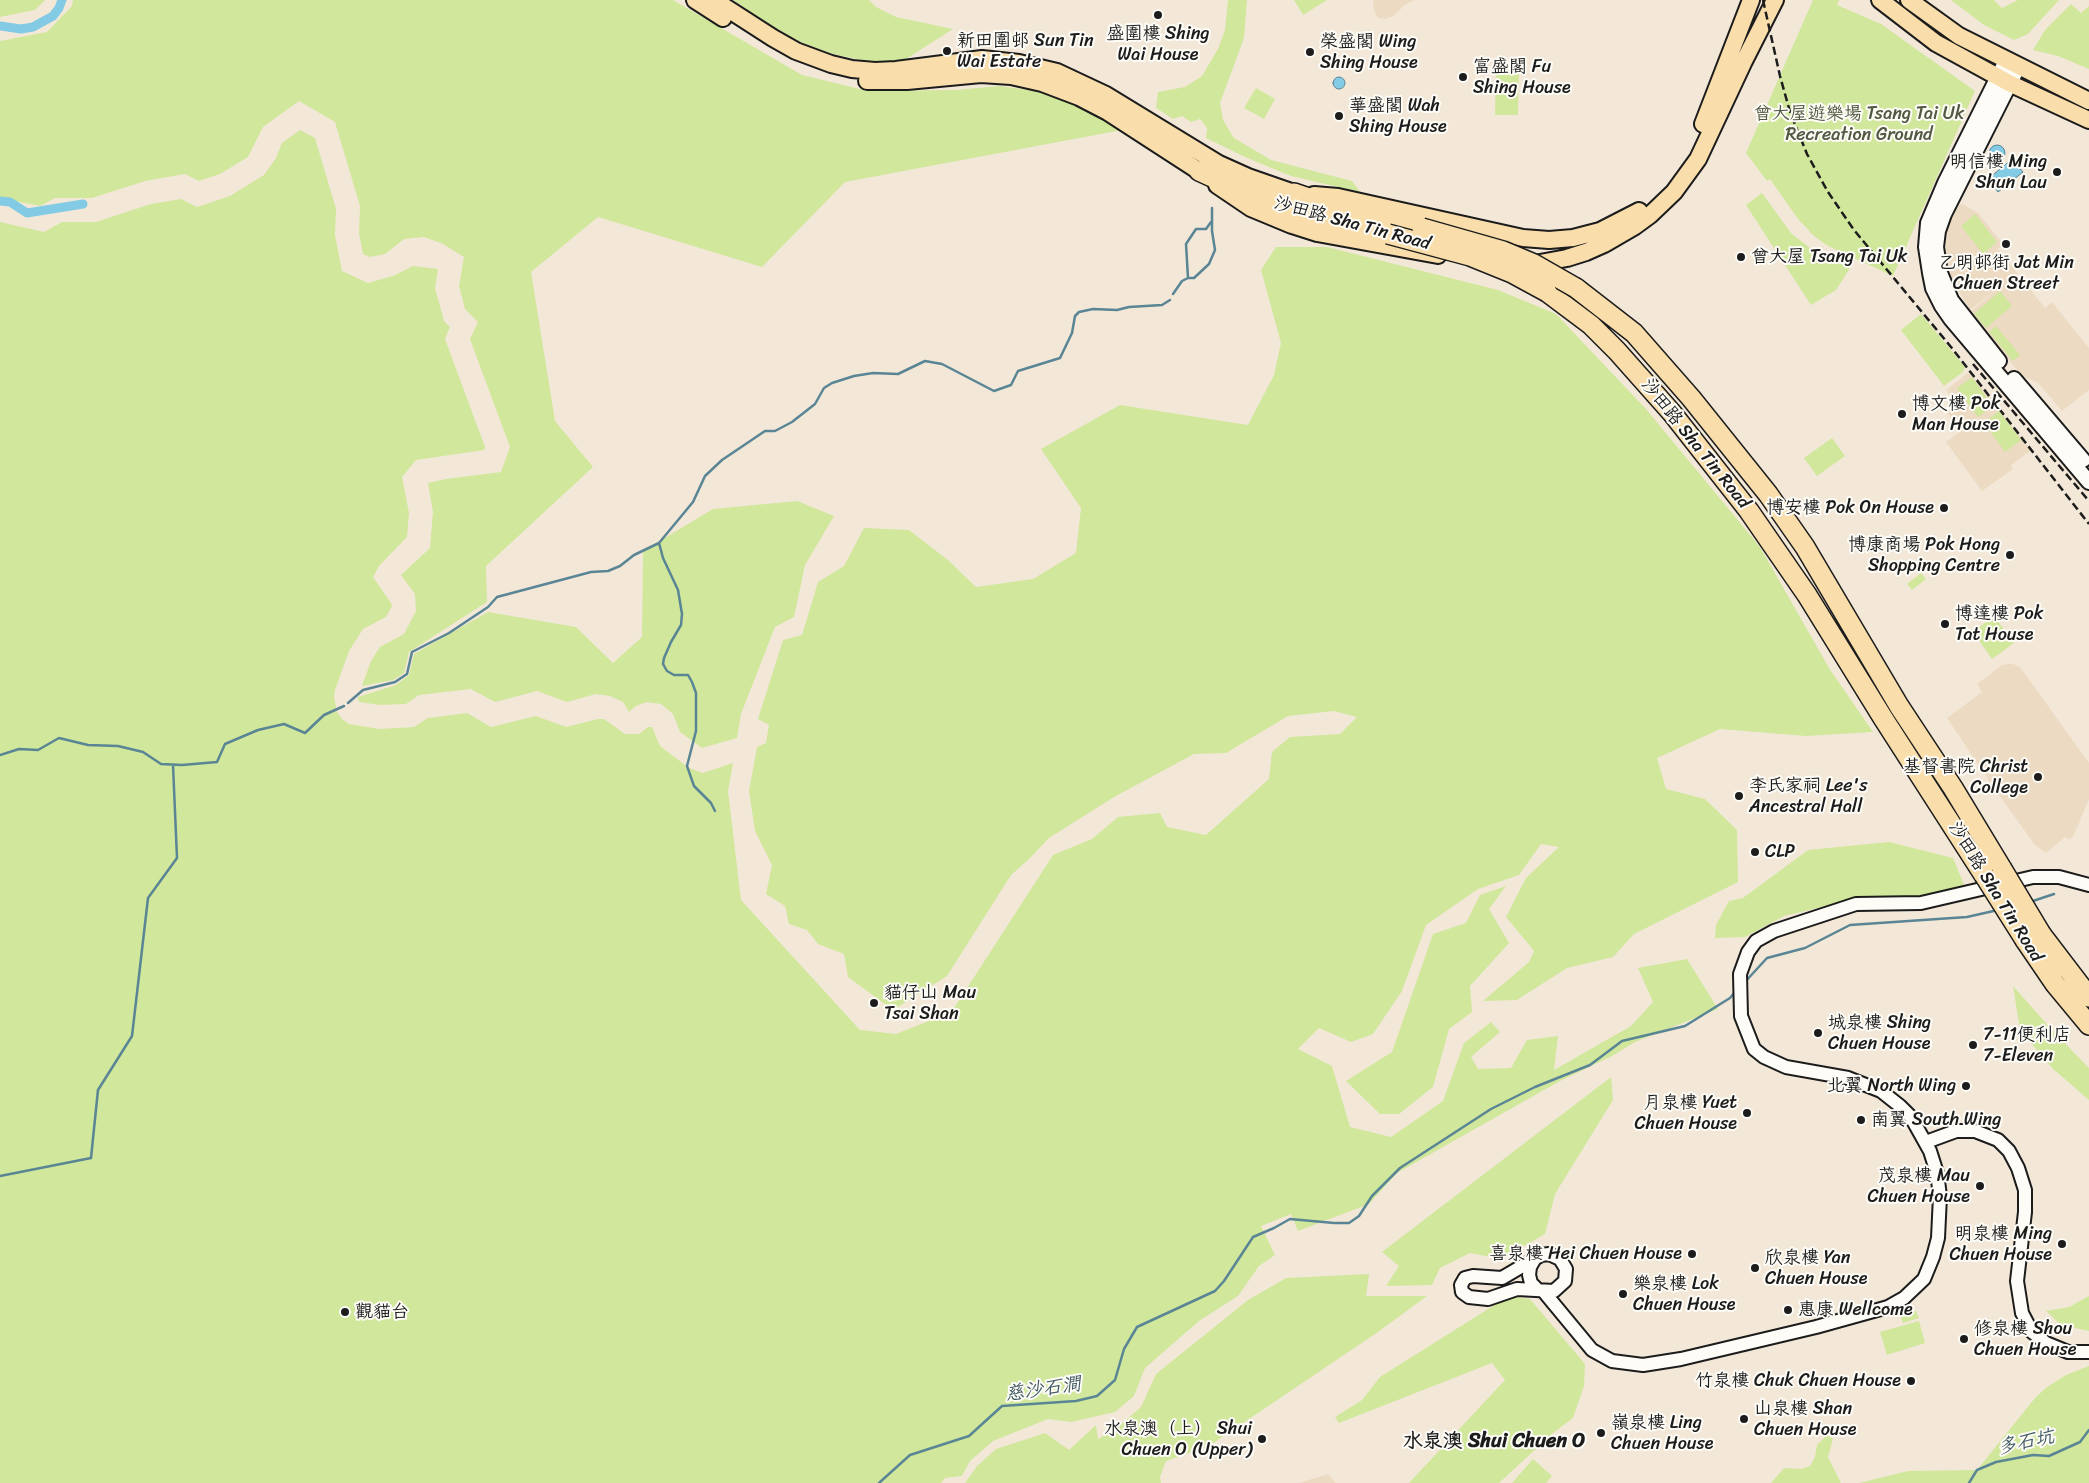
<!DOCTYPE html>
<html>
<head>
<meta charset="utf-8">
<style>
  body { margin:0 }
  canvas { display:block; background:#f3e8d8 }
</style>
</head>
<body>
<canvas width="2089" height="1483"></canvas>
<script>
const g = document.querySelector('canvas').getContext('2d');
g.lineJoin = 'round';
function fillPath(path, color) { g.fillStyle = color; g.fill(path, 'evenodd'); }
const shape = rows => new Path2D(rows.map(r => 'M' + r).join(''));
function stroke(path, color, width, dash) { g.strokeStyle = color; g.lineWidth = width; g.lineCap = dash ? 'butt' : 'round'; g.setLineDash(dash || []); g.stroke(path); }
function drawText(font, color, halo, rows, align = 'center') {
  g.font = font + ' Sriracha,"LXGW WenKai TC",sans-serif'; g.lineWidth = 4; g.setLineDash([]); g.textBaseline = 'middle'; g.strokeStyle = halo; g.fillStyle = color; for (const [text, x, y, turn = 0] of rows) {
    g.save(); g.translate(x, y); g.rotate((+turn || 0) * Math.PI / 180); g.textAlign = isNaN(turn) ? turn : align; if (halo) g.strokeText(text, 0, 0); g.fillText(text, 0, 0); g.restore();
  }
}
const built = shape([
  [1373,0,1415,0,1406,4,1393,16,1385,19,1378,18,1374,10],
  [1963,204,1978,213,2003,244,1998,249,2045,308,2052,302,2089,348,2089,390,2062,411,2038,383,2022,376,1970,312,2006,282,1970,310,1953,281,1947,267,1945,253,1947,236,1950,222,1959,205],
  [1969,372,2031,450,2011,465,2013,469,1982,491,1946,442,1960,432,1946,411,1956,403,1946,390],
  [2008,664,2013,664,2020,667,2089,763,2089,799,2075,832,2073,837,2069,839,2065,837,2046,853,2035,845,1996,791,1947,718,1982,692,1977,684,2002,665],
  [1328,1474,1336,1483,1299,1483]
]);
const green = shape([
  [0,0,45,0,35,10,0,17],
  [73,0,673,0,802,75,868,91,956,90,999,86,1045,92,1081,107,1122,130,845,182,762,267,598,217,531,272,555,421,593,467,486,566,487,602,409,652,404,673,393,680,362,686,371,661,380,647,404,634,416,611,415,594,401,575,430,548,433,512,428,483,446,479,501,472,510,447,470,339,478,322,465,309,459,286,464,257,443,244,424,237,404,239,385,254,370,257,363,254,359,233,360,206,335,122,299,101,263,127,248,157,220,174,199,181,185,174,145,181,92,198,55,198,40,206,0,198,0,41,47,32,72,6],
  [733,0,869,0,876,7,896,17,953,29,903,61,866,61,829,53,805,44,776,30],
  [1228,0,1247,0,1244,38,1220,103,1223,120,1234,138,1271,160,1352,181,1360,192,1291,176,1245,157,1206,138,1207,128,1200,119,1191,122,1182,116,1173,119,1156,108,1158,92,1185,87,1202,76,1218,49,1225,30],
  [1294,0,1327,0,1303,15],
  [1813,0,1839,0,1837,5,1881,24,1975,91,1893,276,1828,246,1814,236,1798,219,1770,179,1767,181,1746,153],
  [1951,0,1994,0,2002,8,2018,0,2059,0,2028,34,2014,40,1984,25],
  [2071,4,2081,13,2089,6,2089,69,2058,56,2033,50,2045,30],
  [1496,69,1519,70,1518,115,1495,115],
  [1256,88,1275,99,1264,119,1244,108],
  [300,130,315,138,336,209,335,235,342,271,368,283,393,276,413,266,438,269,435,288,444,321,450,327,445,339,485,447,484,450,416,460,402,477,409,513,407,537,379,566,373,577,391,603,392,606,386,617,363,629,349,651,335,690,334,697,337,712,342,719,349,724,379,729,414,727,428,718,467,713,491,727,536,716,566,727,598,719,604,719,625,734,639,734,648,727,652,727,660,746,689,768,703,773,733,763,728,791,741,900,860,1030,896,1034,929,1021,947,1019,1053,855,1092,839,1118,817,1160,813,1167,827,1206,835,1269,779,1272,752,1290,737,1340,734,1357,717,1334,711,1288,716,1226,753,1194,754,1114,797,1049,838,1028,860,1011,875,947,976,893,1010,848,977,844,954,818,944,807,930,789,924,785,906,766,894,772,865,755,831,749,791,757,747,766,743,769,725,758,719,783,640,802,635,818,582,844,566,864,528,909,530,948,560,976,587,1033,579,1076,553,1081,508,1041,449,1120,405,1248,425,1274,375,1281,343,1261,270,1276,247,1327,247,1498,290,1556,314,1646,409,1760,547,1829,668,1873,732,1806,736,1720,729,1657,758,1666,789,1705,799,1737,830,1738,882,1634,934,1613,957,1567,968,1517,1000,1483,1001,1529,962,1534,951,1506,917,1526,878,1559,847,1541,844,1519,875,1478,889,1426,925,1402,991,1373,1034,1351,1042,1319,1028,1298,1049,1332,1066,1350,1127,1391,1137,1443,1101,1464,1043,1491,1022,1500,1032,1471,1057,1478,1069,1511,1068,1527,1040,1558,1036,1554,1070,1631,1026,1653,1002,1638,968,1687,959,1718,1009,1635,1042,1612,1056,1560,1081,1397,1173,1369,1204,1298,1231,1291,1214,1261,1226,1275,1255,1259,1266,1238,1296,1199,1321,1145,1368,1134,1396,1115,1412,1071,1422,1048,1419,993,1441,970,1461,962,1476,945,1478,941,1483,0,1483,0,222,44,232,62,222,96,222,151,204,181,199,197,207,230,196,264,175,276,158,282,143],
  [1762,193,1791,233,1815,252,1850,268,1836,290,1811,305,1746,205],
  [1975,214,1997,242,1983,254,1961,226],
  [2000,291,2012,306,1986,328,1974,314],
  [1921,314,1965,367,1963,372,1944,386,1901,330],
  [1996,326,2020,355,2013,361,1989,332],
  [1972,377,1993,406,1978,417,1957,388],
  [1999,411,2021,440,2005,452,1984,423],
  [1832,438,1845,456,1817,476,1804,458],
  [797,501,834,516,805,565,794,617,775,627,741,714,737,738,702,748,680,732,673,714,661,704,646,702,636,706,629,712,623,702,610,696,596,694,567,702,537,691,495,702,471,689,419,695,406,704,380,705,359,702,358,697,396,685,409,675,414,654,488,612,576,627,613,663,642,637,643,551,713,509],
  [1921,573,1926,579,1912,590,1907,584],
  [1994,616,2014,643,1992,659,1973,632],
  [1889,842,1953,858,1965,887,1909,899,1864,897,1784,916,1745,937,1715,938,1716,925,1729,901,1743,898,1808,850],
  [1506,886,1489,909,1509,943,1470,986,1472,1012,1449,1029,1433,1087,1399,1114,1380,1114,1346,1081,1392,1052,1433,934,1466,923,1480,895],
  [2013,986,2054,1032,2089,1068,2089,1100,2052,1068,2020,1030],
  [1611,1077,1613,1100,1555,1194,1545,1234,1501,1259,1470,1253,1440,1268,1432,1285,1386,1286,1399,1266,1382,1252],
  [1369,1274,1366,1296,1427,1296,1378,1332,1209,1446,1166,1461,1160,1477,1161,1483,965,1483,977,1466,996,1449,1045,1433,1069,1450,1096,1425,1098,1439,1118,1427,1141,1407,1156,1374,1248,1300,1286,1278],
  [2089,1296,2089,1331,2061,1325,2046,1311,2069,1307],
  [1515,1297,1530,1299,1585,1364,1584,1386,1573,1418,1553,1433,1499,1483,1409,1483,1505,1380,1492,1363,1339,1423,1335,1417,1362,1400,1380,1377,1496,1304],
  [1916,1311,1919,1318,1903,1323,1900,1315],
  [1919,1321,1925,1343,1887,1355,1880,1332],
  [2089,1366,2089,1483,1859,1483,1908,1471,1977,1470,2035,1398,2047,1387,2066,1375],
  [1827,1435,1833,1439,1828,1457,1841,1483,1771,1483,1784,1468,1801,1469,1810,1466,1815,1457,1817,1445],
  [1533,1459,1552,1476,1546,1483,1512,1483]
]);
const water = shape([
  '1333 83a6 6 0 1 1 12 0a6 6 0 1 1-12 0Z',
  '1989 153a8 8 0 1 1 16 0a8 8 0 1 1-16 0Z',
  [2012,159,2023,172,1998,192,1988,179,2012,159]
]);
const stream = shape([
  [1188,278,1186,244,1196,229,1206,229,1211,222],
  [1173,294,1182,281,1188,278,1194,278,1209,264,1215,250,1212,231,1212,208],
  [659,543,663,558,678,590,682,614,681,625,671,642,664,658,663,664,667,671,674,675,688,675,692,682,696,693,696,731,687,766,694,786,711,803,715,811],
  [348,703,363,690,395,682,407,674,412,652,449,633,488,607,497,597,591,572,608,571,620,566,634,555,659,543,693,502,705,476,722,460,765,431,775,431,792,422,815,404,824,388,832,383,854,376,873,373,898,374,925,361,942,364,994,391,1011,385,1018,371,1060,358,1072,333,1075,316,1079,312,1093,309,1117,310,1129,307,1162,305,1170,300],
  [0,755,19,749,38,750,59,738,88,745,118,746,143,752,161,764,182,765,217,762,225,744,258,730,284,724,305,733,324,715,344,706],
  [2030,902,2054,894],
  [1744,983,1767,958,1805,948,1850,925,1967,917,1998,910],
  [0,1176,91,1158,98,1090,132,1036,148,898,177,858,173,765],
  [879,1483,910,1455,969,1436,1002,1406,1076,1401,1097,1396,1115,1380,1124,1349,1137,1327,1215,1291,1224,1281,1253,1237,1274,1228,1290,1219,1334,1223,1349,1223,1359,1216,1372,1196,1400,1168,1491,1109,1535,1087,1590,1065,1622,1041,1685,1026,1730,998,1735,992],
  [1969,1483,1977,1470,1996,1462,2033,1455,2049,1456,2080,1442,2089,1430]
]);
const canal = shape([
  [0,26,21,29,33,27,53,16,59,8,62,0],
  [0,201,10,202,27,213,83,204]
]);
const tertiary = shape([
  [1926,1142,1956,1131,1975,1131,1998,1140,2009,1151,2018,1168,2025,1190,2025,1212,2017,1281,2022,1313,2032,1332,2046,1343,2068,1352,2089,1352],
  [1549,1254,1560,1259,1566,1269,1565,1281,1554,1291,1517,1289,1488,1299,1469,1297,1462,1292,1461,1285,1465,1278,1473,1276,1502,1278,1541,1255,1549,1254],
  [1534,1260,1530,1267,1529,1275,1531,1283,1537,1289],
  [1544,1292,1592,1350,1612,1361,1643,1365,1681,1359,1816,1327,1888,1307,1904,1298,1924,1279,1933,1257,1938,1238,1940,1196,1937,1173,1930,1151,1911,1117,1900,1106,1881,1091,1848,1078,1786,1067,1764,1057,1754,1049,1741,1016,1740,974,1748,952,1756,941,1774,931,1856,904,1921,903,2033,877,2059,877,2089,885]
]);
const secondary = shape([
  [2006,61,1945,183,1928,223,1926,247,1930,273,1933,288,1942,306,1951,319,2089,482],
  [1999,361,1951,300,1940,273,1936,247,1938,231,1944,214,2018,67],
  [2014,379,2083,460]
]);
const primary = shape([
  [1880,0,1936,43,2009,83,2089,120],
  [1909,0,1959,36,2089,101],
  [1703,124,1751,0],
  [1217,185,1251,208,1292,225,1317,233,1438,255],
  [1314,195,1338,197,1523,238,1549,240,1573,238,1600,231,1639,211],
  [1529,265,1567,258,1586,252,1604,244,1635,226,1650,215,1674,192,1698,159,1743,63,1775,0]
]);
const trunk = shape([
  [695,0,723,18],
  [714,0,773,38,796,51,831,64,852,69,875,71,896,70,982,59,1019,63,1057,72,1106,95,1219,164,1248,177,1294,193],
  [867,81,907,81,981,74,1011,76,1042,83,1079,97,1108,112,1199,171]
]);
const motorway = shape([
  [1199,171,1245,192,1283,207,1388,234],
  [1294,193,1335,207,1422,228],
  [1576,288,1634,333,1691,398,1768,494,1805,547,1899,706,1953,788,2002,869],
  [1547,292,1591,325,1617,351,1672,413,1749,511,1807,595,1883,718,1984,875],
  [2041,934,2089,997],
  [2025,940,2055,984,2089,1025]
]);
const rail = shape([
  [1763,0,1780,76,1790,112,1807,154,1828,192,1854,230,1951,347,2089,524],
  [1973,364,2089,501]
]);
const motorwayBridge = shape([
  [1422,228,1503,251,1534,264,1576,288],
  [1388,234,1470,256,1512,273,1547,292],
  [2002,869,2041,934],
  [1984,875,2025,940]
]);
const markers = [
  [1158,15,5,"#1c1c1c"],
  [947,51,5,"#1c1c1c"],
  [1310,52,5,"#1c1c1c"],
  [1463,77,5,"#1c1c1c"],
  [1339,116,5,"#1c1c1c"],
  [2057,172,5,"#1c1c1c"],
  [2006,244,5,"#1c1c1c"],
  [1741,257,5,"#1c1c1c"],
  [1902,414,5,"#1c1c1c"],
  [1944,508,5,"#1c1c1c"],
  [2010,555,5,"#1c1c1c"],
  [1945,624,5,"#1c1c1c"],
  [2038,777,5,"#1c1c1c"],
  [1739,796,5,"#1c1c1c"],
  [1755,852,5,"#1c1c1c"],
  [874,1003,5,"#1c1c1c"],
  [1818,1033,5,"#1c1c1c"],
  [1973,1045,5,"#1c1c1c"],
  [1966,1086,5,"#1c1c1c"],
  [1747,1113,5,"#1c1c1c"],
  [1861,1120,5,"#1c1c1c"],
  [1980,1186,5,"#1c1c1c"],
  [2062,1244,5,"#1c1c1c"],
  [1692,1254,5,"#1c1c1c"],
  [1755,1268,5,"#1c1c1c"],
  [1623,1294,5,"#1c1c1c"],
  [1788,1310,5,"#1c1c1c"],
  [345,1312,5,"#1c1c1c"],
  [1964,1339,5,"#1c1c1c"],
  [1911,1381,5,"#1c1c1c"],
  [1744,1419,5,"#1c1c1c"],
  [1601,1433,5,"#1c1c1c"],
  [1262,1439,5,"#1c1c1c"]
];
const poiNames = [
  ["盛圍樓 Shing",1158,34,"center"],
  ["Wai House",1158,55,"center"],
  ["新田圍邨 Sun Tin",957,41],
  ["Wai Estate",957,62],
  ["榮盛閣 Wing",1320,42],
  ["Shing House",1320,63],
  ["富盛閣 Fu",1473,67],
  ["Shing House",1473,88],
  ["華盛閣 Wah",1349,106],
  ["Shing House",1349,127],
  ["明信樓 Ming",2047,162,"right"],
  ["Shun Lau",2047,183,"right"],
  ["曾大屋 Tsang Tai Uk",1751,257],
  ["乙明邨街 Jat Min",2006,263,"center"],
  ["Chuen Street",2006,284,"center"],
  ["博文樓 Pok",1912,404],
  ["Man House",1912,425],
  ["博安樓 Pok On House",1934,508,"right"],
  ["博康商場 Pok Hong",2000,545,"right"],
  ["Shopping Centre",2000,566,"right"],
  ["博達樓 Pok",1955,614],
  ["Tat House",1955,635],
  ["基督書院 Christ",2028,767,"right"],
  ["College",2028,788,"right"],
  ["李氏家祠 Lee's",1749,786],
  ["Ancestral Hall",1749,807],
  ["CLP",1765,852],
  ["貓仔山 Mau",884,993],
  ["Tsai Shan",884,1014],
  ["城泉樓 Shing",1828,1023],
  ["Chuen House",1828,1044],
  ["7-11便利店",1983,1035],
  ["7-Eleven",1983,1056],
  ["北翼 North Wing",1956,1086,"right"],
  ["月泉樓 Yuet",1737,1103,"right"],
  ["Chuen House",1737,1124,"right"],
  ["南翼 South Wing",1871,1120],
  ["茂泉樓 Mau",1970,1176,"right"],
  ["Chuen House",1970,1197,"right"],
  ["明泉樓 Ming",2052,1234,"right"],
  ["Chuen House",2052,1255,"right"],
  ["喜泉樓 Hei Chuen House",1682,1254,"right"],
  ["欣泉樓 Yan",1765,1258],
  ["Chuen House",1765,1279],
  ["樂泉樓 Lok",1633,1284],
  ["Chuen House",1633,1305],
  ["惠康 Wellcome",1798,1310],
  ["觀貓台",355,1312],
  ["修泉樓 Shou",1974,1329],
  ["Chuen House",1974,1350],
  ["竹泉樓 Chuk Chuen House",1901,1381,"right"],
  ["山泉樓 Shan",1754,1409],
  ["Chuen House",1754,1430],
  ["嶺泉樓 Ling",1611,1423],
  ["Chuen House",1611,1444],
  ["水泉澳（上） Shui",1252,1429,"right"],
  ["Chuen O (Upper)",1252,1450,"right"]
];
const parkNames = [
  ["曾大屋遊樂場 Tsang Tai Uk",1859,114],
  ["Recreation Ground",1859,135]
];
const streetNames = [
  ["沙田路 Sha Tin Road",1352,224,15],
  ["沙田路 Sha Tin Road",1695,444,51],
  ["沙田路 Sha Tin Road",1995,892,58]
];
const waterNames = [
  ["慈沙石澗",1043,1390,-8],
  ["多石坑",2026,1443,-12]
];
const quarterNames = [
  ["水泉澳 Shui Chuen O",1494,1442]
];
fillPath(built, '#ecdac2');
fillPath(green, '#d0e79c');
fillPath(water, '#83cbe4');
stroke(water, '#5a8594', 1);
stroke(stream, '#5a8594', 2.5);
stroke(canal, '#83cbe4', 9);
stroke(tertiary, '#1c1c1c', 16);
stroke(secondary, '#1c1c1c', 18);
stroke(primary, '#1c1c1c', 20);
stroke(trunk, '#1c1c1c', 20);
stroke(motorway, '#1c1c1c', 22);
stroke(tertiary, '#fdfcf7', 12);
stroke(secondary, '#fdfcf7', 14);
stroke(primary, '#f9deab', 16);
stroke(trunk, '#f9deab', 16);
stroke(motorway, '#f9deab', 19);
stroke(rail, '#1c1c1c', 2.5, [8, 4]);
stroke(motorwayBridge, '#1c1c1c', 22, []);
stroke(motorwayBridge, '#f9deab', 19);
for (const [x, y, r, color] of markers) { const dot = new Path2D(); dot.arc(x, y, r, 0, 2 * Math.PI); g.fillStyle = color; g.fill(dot); stroke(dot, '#fdfcf7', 2); }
drawText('18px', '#1c1c1c', '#fdfcf7', poiNames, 'left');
drawText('18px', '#525942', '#fdfcf7', parkNames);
drawText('18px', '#1c1c1c', '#fdfcf7', streetNames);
drawText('italic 19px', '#405962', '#fdfcf7', waterNames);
drawText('bold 20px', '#1c1c1c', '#fdfcf7', quarterNames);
</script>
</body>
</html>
